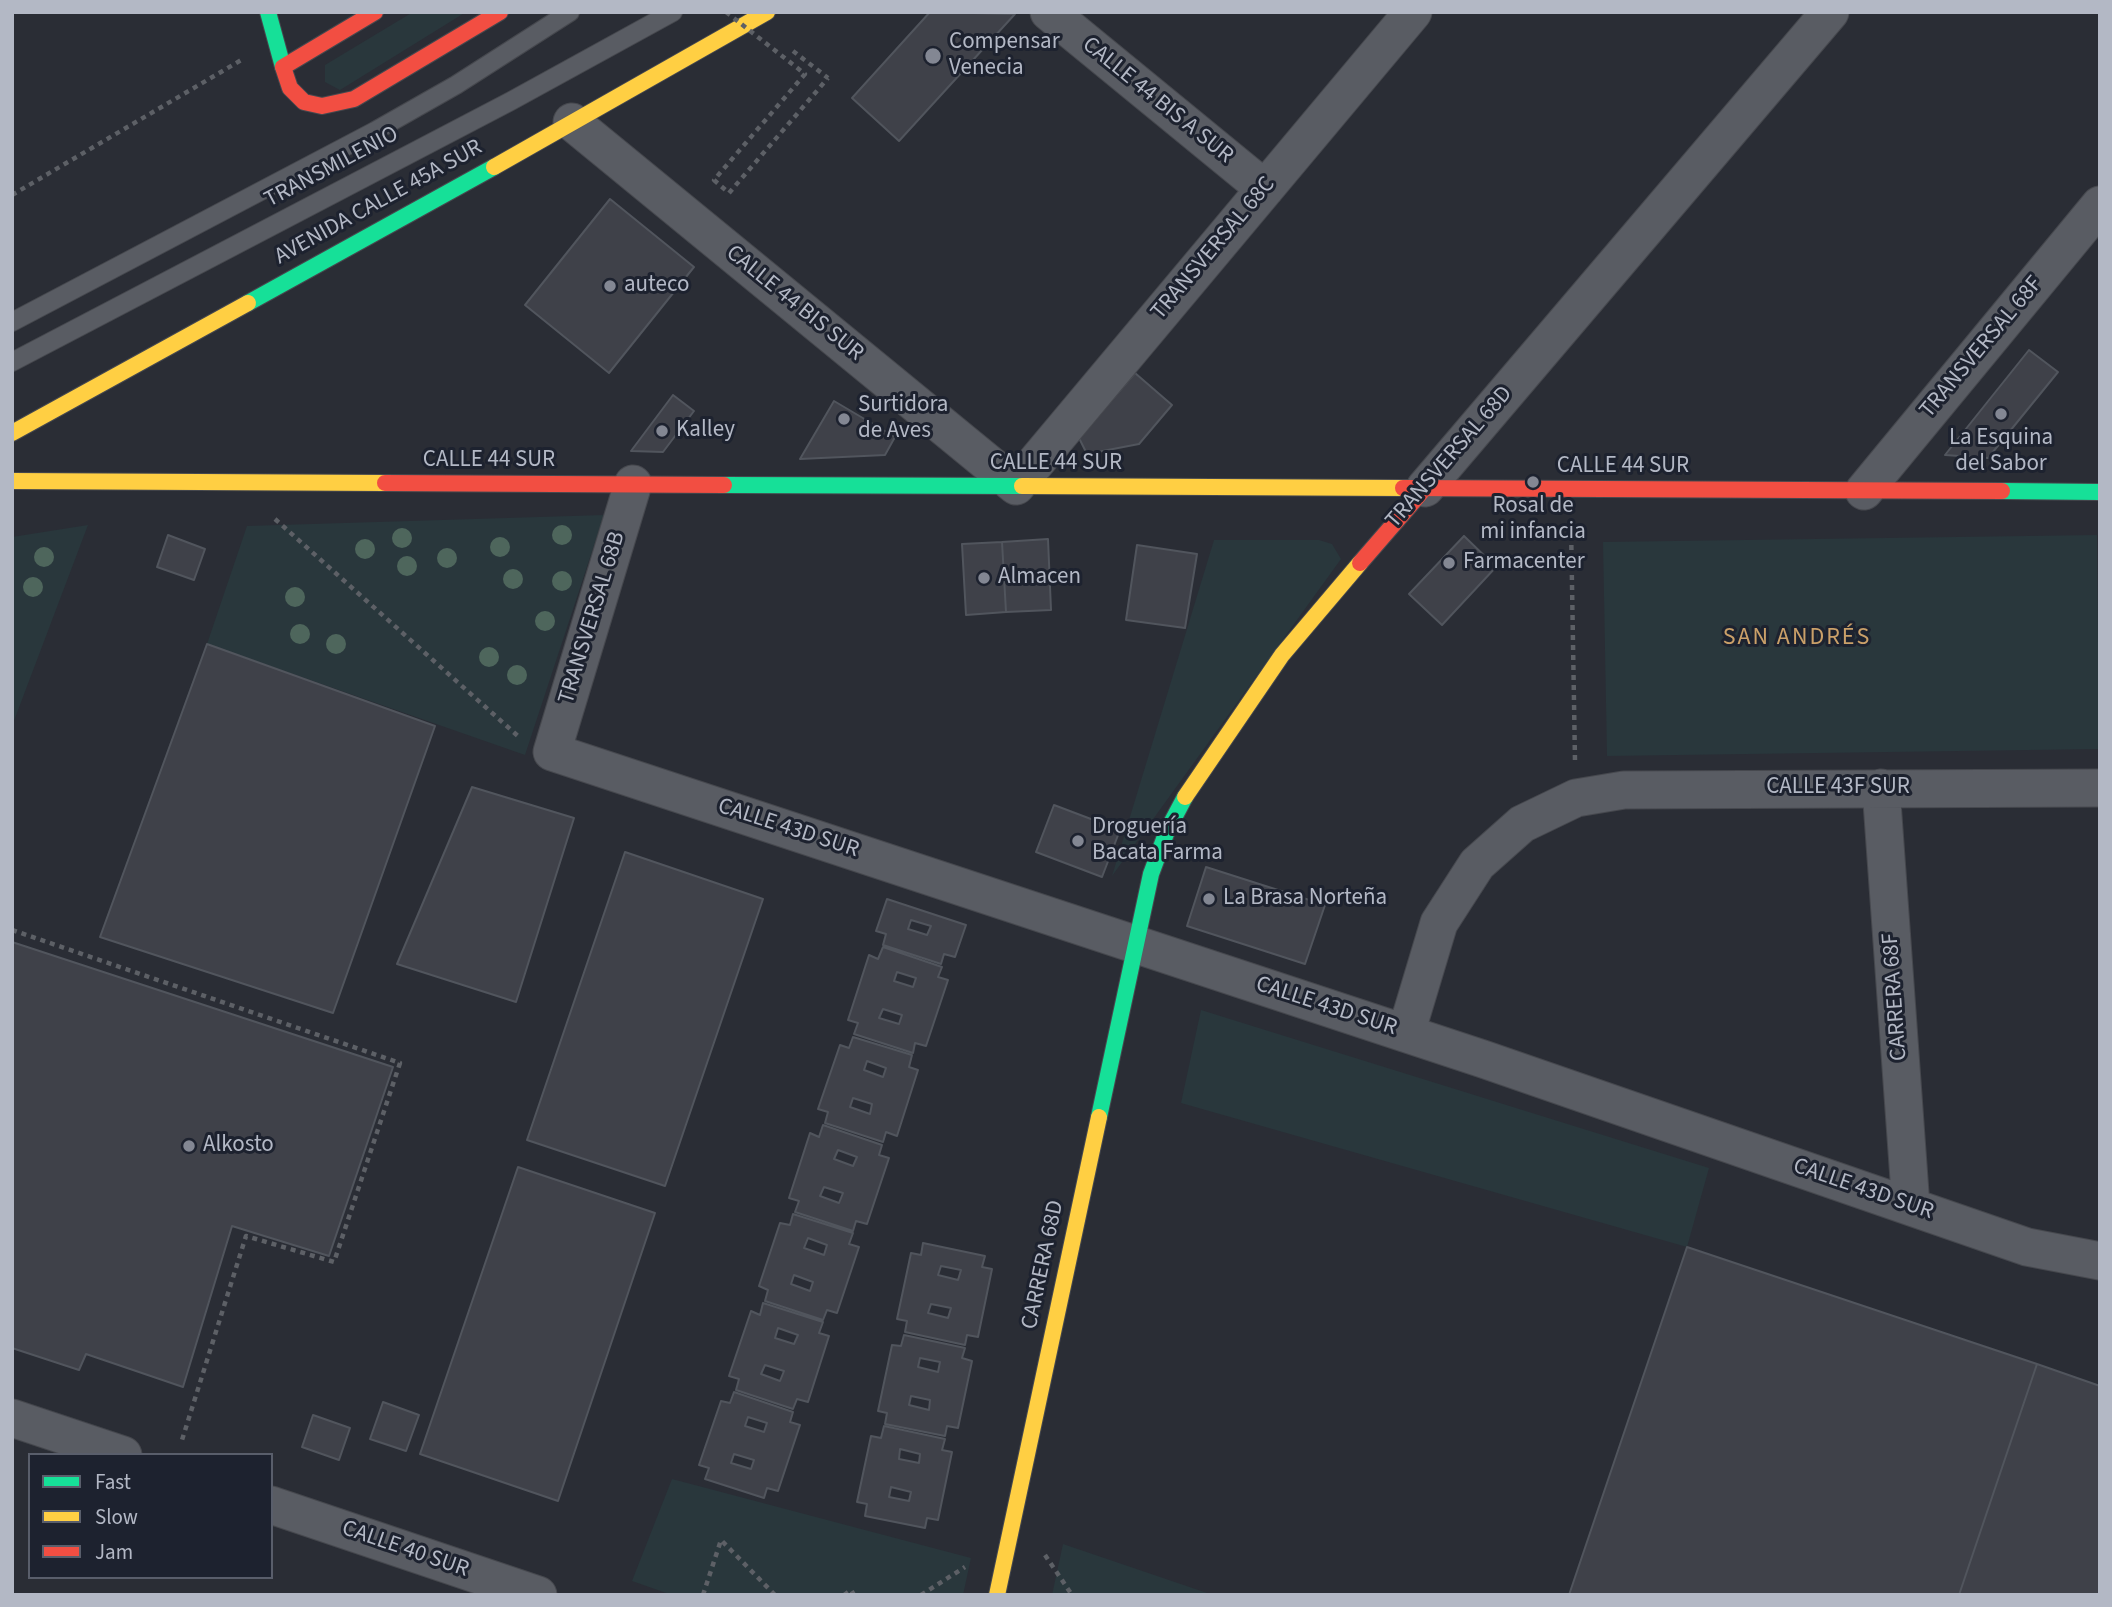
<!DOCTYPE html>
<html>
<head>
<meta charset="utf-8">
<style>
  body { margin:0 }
  #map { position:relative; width:2112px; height:1607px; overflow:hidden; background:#2a2d35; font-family:"Source Sans 3",sans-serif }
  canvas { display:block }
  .frame { position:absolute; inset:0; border:14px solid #b3b8c5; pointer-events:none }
  .legend { position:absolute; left:28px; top:1453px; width:245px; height:126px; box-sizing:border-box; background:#1d222f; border:2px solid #595e6b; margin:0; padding:9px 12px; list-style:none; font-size:21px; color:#b3b8c5 }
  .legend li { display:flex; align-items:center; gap:14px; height:35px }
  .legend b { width:35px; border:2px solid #595e6b }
</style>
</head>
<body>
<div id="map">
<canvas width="2112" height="1607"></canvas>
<div class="frame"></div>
<ul class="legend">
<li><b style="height:9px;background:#16e098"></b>Fast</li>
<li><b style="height:9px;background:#ffcf43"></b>Slow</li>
<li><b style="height:9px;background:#f24e42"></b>Jam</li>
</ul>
</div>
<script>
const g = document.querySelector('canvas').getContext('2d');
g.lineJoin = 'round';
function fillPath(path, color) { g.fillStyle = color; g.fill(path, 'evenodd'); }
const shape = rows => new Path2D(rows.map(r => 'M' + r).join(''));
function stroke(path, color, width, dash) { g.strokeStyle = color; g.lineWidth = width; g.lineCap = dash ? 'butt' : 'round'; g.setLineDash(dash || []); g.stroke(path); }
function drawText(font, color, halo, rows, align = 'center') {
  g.font = font + ' "Source Sans 3",sans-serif'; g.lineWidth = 6; g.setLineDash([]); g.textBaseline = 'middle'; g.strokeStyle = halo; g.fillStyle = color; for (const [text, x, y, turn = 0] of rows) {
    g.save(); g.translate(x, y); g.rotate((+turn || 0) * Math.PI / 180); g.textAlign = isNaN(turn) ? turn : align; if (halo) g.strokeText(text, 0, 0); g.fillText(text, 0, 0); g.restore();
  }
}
const green = shape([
  [413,12,466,12,340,90,325,82,325,65],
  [604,515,525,755,207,644,247,526],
  [88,525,12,726,12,537],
  [2097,535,2099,749,1607,756,1603,542],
  [1214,540,1319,540,1332,544,1341,559,1112,876],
  [1201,1010,1709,1168,1687,1247,1181,1103],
  [672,1479,971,1558,963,1595,672,1595,632,1581],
  [1063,1544,1213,1595,1052,1595]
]);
const building = shape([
  [930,12,1015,14,899,141,852,98,930,12],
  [610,199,694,267,609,373,525,305,610,199],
  [2029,350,2058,372,1988,458,1945,455,2029,350],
  [1135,373,1172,405,1139,444,1087,454,1079,438,1135,373],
  [673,395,694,411,663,452,631,451,673,395],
  [834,401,895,437,885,455,800,459,834,401],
  [168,535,205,549,194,580,157,567,168,535],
  [1464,536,1496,567,1442,625,1409,594,1464,536],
  [1048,539,1051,610,1006,612,1002,542,1048,539],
  [1002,542,1006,612,966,615,962,544,1002,542],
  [1137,545,1197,554,1185,628,1126,620,1137,545],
  [207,644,435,726,333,1013,100,937,207,644],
  [472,787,574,818,516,1002,397,964,472,787],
  [1054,805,1120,830,1102,877,1036,852,1054,805],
  [625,852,763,899,665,1186,527,1140,625,852],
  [1206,867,1325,905,1305,964,1187,926,1206,867],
  [887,899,966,925,955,957,944,954,941,964,883,945,886,934,876,931,887,899],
  [911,920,931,926,927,935,908,929,911,920],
  [12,942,393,1067,329,1256,232,1226,183,1387,86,1354,79,1370,12,1348,12,942],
  [883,947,942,967,938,977,948,980,926,1046,915,1043,913,1053,854,1034,858,1023,848,1020,869,955,878,959,883,947],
  [897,972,916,978,913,987,894,981,897,972],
  [883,1009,902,1015,899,1024,879,1018,883,1009],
  [853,1037,912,1055,909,1067,918,1070,897,1136,886,1132,883,1142,825,1123,828,1112,818,1109,840,1045,849,1048,853,1037],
  [867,1061,886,1068,883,1077,864,1070,867,1061],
  [853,1098,872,1104,870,1114,850,1107,853,1098],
  [823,1125,882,1145,879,1155,889,1158,867,1224,856,1221,853,1231,795,1212,799,1201,789,1198,810,1133,819,1137,823,1125],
  [838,1150,857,1157,853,1166,834,1159,838,1150],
  [824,1187,843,1193,839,1203,820,1196,824,1187],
  [518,1167,655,1213,558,1501,420,1454,518,1167],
  [793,1214,853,1233,849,1244,859,1247,837,1313,827,1310,823,1320,765,1301,768,1290,759,1286,780,1223,790,1225,793,1214],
  [808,1238,827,1245,824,1255,804,1248,808,1238],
  [794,1275,813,1282,810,1291,791,1284,794,1275],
  [923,1243,985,1256,982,1267,992,1269,978,1337,967,1335,965,1345,905,1332,907,1321,897,1319,911,1253,921,1255,923,1243],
  [941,1266,961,1270,958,1280,938,1275,941,1266],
  [931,1304,951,1308,948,1318,928,1313,931,1304],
  [1687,1247,2037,1364,1959,1595,1569,1595,1687,1247],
  [763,1303,823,1322,819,1333,829,1336,808,1402,797,1399,793,1409,736,1390,739,1379,729,1376,751,1311,760,1315,763,1303],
  [778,1328,798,1335,794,1344,775,1338,778,1328],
  [765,1365,784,1371,780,1381,761,1374,765,1365],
  [904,1335,965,1348,962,1358,972,1361,958,1428,947,1426,945,1436,885,1424,887,1413,878,1411,892,1345,901,1346,904,1335],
  [920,1358,940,1362,938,1372,918,1367,920,1358],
  [911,1396,930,1400,929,1410,909,1405,911,1396],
  [2037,1364,2100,1386,2100,1595,1959,1595,2037,1364],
  [734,1392,793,1412,790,1422,800,1425,778,1491,767,1488,764,1498,705,1479,709,1468,699,1465,721,1401,730,1403,734,1392],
  [748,1417,767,1423,764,1432,745,1426,748,1417],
  [734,1454,754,1460,751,1469,731,1463,734,1454],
  [383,1402,419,1415,406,1451,370,1439,383,1402],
  [313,1415,350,1428,339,1460,302,1447,313,1415],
  [884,1426,945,1439,942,1450,952,1452,938,1520,927,1518,925,1528,865,1516,867,1504,857,1502,871,1436,881,1438,884,1426],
  [900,1449,920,1454,919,1463,899,1459,900,1449],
  [891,1487,911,1492,909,1501,889,1497,891,1487]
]);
const path = shape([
  [793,51,828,78],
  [12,195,243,59],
  [275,519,519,737],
  [1571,525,1575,761],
  [12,930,400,1063,334,1262,246,1236,182,1440],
  [1045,1555,1072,1595],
  [703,1595,721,1540,775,1595],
  [844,1595,851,1590,854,1595],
  [921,1595,965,1567]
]);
const lane = shape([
  [12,322,375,131,456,85,570,12],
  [12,362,511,101,673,12]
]);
const street = shape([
  [1049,12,1265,189],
  [572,122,1016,486,1413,12],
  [633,484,552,752,1483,1059,2027,1247,2100,1261],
  [1425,488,1830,12],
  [1864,491,2100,205],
  [1881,788,1911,1207],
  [1406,1033,1439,923,1477,864,1522,824,1576,798,1624,790,2100,788],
  [12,1418,123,1455],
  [271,1505,538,1595]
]);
const fast = shape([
  [268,12,283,67],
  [248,303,494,167],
  [724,485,1022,486],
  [2002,491,2100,492],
  [1099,1117,1151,874,1167,831,1185,797]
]);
const slow = shape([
  [494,167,767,12],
  [12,433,248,303],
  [12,481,385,483],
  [1022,486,1403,488],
  [1185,797,1282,655,1360,563],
  [997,1595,1099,1117]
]);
const jam = shape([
  [375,12,283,67,290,88,304,102,322,106,354,99,500,12],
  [385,483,724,485],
  [1403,488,2002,491],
  [1360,563,1425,488]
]);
const pathBridge = shape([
  [726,12,805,74,714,180,729,193,828,78]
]);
const trees = [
  [562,535],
  [402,538],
  [500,547],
  [365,549],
  [44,557],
  [447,558],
  [407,566],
  [513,579],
  [562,581],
  [33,587],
  [295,597],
  [545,621],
  [300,634],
  [336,644],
  [489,657],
  [517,675]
];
const markers = [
  [933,56,9,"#838793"],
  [610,286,7,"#838793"],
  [2001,414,7,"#838793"],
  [844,419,7,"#838793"],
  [662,431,7,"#838793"],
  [1533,482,7,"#838793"],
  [1449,563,7,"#838793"],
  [984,578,7,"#838793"],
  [1078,841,7,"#838793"],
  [1209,899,7,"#838793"],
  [189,1146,7,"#838793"]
];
const poiNames = [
  ["Compensar",949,43],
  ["Venecia",949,69],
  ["auteco",624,286],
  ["Surtidora",858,406],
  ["de Aves",858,432],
  ["Kalley",676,431],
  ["La Esquina",2001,439,"center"],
  ["del Sabor",2001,465,"center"],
  ["Rosal de",1533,507,"center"],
  ["mi infancia",1533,533,"center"],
  ["Farmacenter",1463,563],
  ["Almacen",998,578],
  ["Droguería",1092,828],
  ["Bacata Farma",1092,854],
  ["La Brasa Norteña",1223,899],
  ["Alkosto",203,1146]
];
const streetNames = [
  ["CALLE 44 BIS A SUR",1157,101,39],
  ["TRANSMILENIO",332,168,-28],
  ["AVENIDA CALLE 45A SUR",379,203,-29],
  ["TRANSVERSAL 68C",1214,249,-50],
  ["CALLE 44 BIS SUR",794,304,39],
  ["TRANSVERSAL 68F",1982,348,-50],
  ["TRANSVERSAL 68D",1450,458,-49],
  ["CALLE 44 SUR",489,461],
  ["CALLE 44 SUR",1056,464],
  ["CALLE 44 SUR",1623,467],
  ["TRANSVERSAL 68B",593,618,-73],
  ["CALLE 43F SUR",1838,788],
  ["CALLE 43D SUR",788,829,18],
  ["CARRERA 68F",1896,997,-94],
  ["CALLE 43D SUR",1326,1007,18],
  ["CALLE 43D SUR",1863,1190,19],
  ["CARRERA 68D",1044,1265,-78],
  ["CALLE 40 SUR",405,1550,19]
];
const neighbourhoodNames = [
  ["SAN ANDRÉS",1797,639]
];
fillPath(green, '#29373c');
fillPath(building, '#3f4149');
stroke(building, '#51555d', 2);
stroke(lane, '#46484e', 20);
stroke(street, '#46484e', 39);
stroke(fast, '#46484e', 18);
stroke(slow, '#46484e', 18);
stroke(jam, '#46484e', 18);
stroke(path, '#5d6066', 4.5, [5, 5]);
stroke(lane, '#595c63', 18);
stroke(street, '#595c63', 37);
stroke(fast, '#16e098', 16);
stroke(slow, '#ffcf43', 16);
stroke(jam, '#f24e42', 16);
stroke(pathBridge, '#5d6066', 4.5, [5, 5]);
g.fillStyle = '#4e665c';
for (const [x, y] of trees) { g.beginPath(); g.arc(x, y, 10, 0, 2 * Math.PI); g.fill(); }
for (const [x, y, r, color] of markers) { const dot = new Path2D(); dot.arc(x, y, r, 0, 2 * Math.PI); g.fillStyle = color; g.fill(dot); stroke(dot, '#1d222f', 2.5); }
drawText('23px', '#b3b8c5', '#1d222f', poiNames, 'left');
drawText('23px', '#b3b8c5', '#1d222f', streetNames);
g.letterSpacing = '2px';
drawText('24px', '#caa069', '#1d222f', neighbourhoodNames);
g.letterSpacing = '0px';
</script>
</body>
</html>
